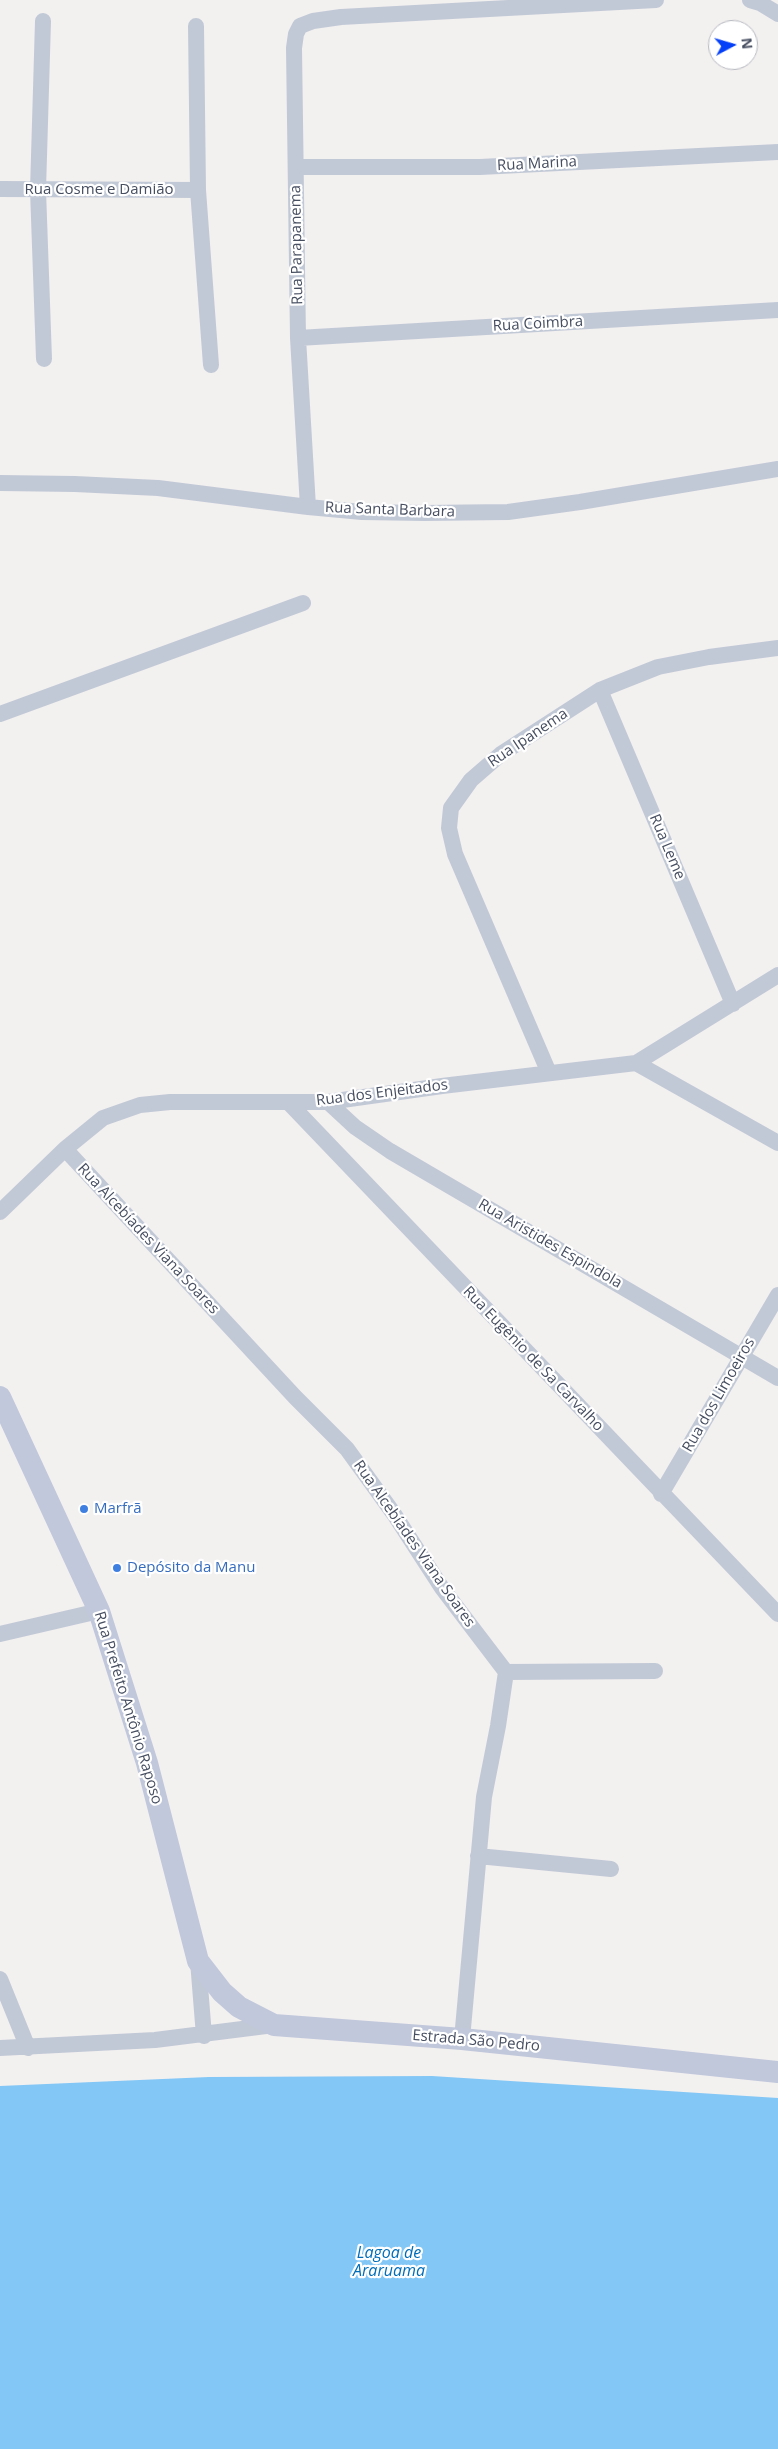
<!DOCTYPE html>
<html>
<head>
<meta charset="utf-8">
<style>
  body { margin:0 }
  #map { position:relative; width:778px; height:2449px; overflow:hidden; background:#f3f0f0; font-family:"Open Sans",sans-serif }
  canvas { display:block }
  .north { position:absolute; left:708px; top:20px; width:50px; height:50px; box-sizing:border-box; background:#fff; border:1px solid #b5b8bf; border-radius:50%; rotate:84deg; font-size:14px; font-weight:700; line-height:20px; text-align:center; color:#464e60 }
  .north::after { content:''; display:block; margin:auto; width:18px; height:22px; background:#053ff7; clip-path:polygon(50% 0,100% 100%,50% 72%,0 100%) }
</style>
</head>
<body>
<div id="map">
<canvas width="778" height="2449"></canvas>
<div class="north">N</div>
</div>
<script>
const g = document.querySelector('canvas').getContext('2d');
g.lineJoin = 'round';
function fillPath(path, color) { g.fillStyle = color; g.fill(path, 'evenodd'); }
const shape = rows => new Path2D(rows.map(r => 'M' + r).join(''));
function stroke(path, color, width, dash) { g.strokeStyle = color; g.lineWidth = width; g.lineCap = dash ? 'butt' : 'round'; g.setLineDash(dash || []); g.stroke(path); }
function drawText(font, color, halo, rows, align = 'center') {
  g.font = font + ' "Open Sans",sans-serif'; g.lineWidth = 4.5; g.setLineDash([]); g.textBaseline = 'middle'; g.strokeStyle = halo; g.fillStyle = color; for (const [text, x, y, turn = 0] of rows) {
    g.save(); g.translate(x, y); g.rotate((+turn || 0) * Math.PI / 180); g.textAlign = isNaN(turn) ? turn : align; if (halo) g.strokeText(text, 0, 0); g.fillText(text, 0, 0); g.restore();
  }
}
const water = shape([
  [432,2076,778,2098,778,2449,0,2449,0,2086,209,2077]
]);
const street = shape([
  [750,0,760,3,778,14],
  [43,21,38,190,44,359],
  [196,26,198,190,211,365],
  [297,167,480,167,778,152],
  [0,189,198,190],
  [298,338,778,310],
  [0,483,75,484,158,488,308,507,362,512,424,513,508,512,580,502,778,469],
  [308,507,298,338,294,48,296,34,300,26,313,21,341,17,656,0],
  [600,690,733,1004],
  [0,714,303,603],
  [636,1063,778,1143],
  [549,1073,455,854,449,828,451,808,471,780,501,754,600,690,658,667,709,657,778,648],
  [328,1102,355,1127,390,1151,778,1378],
  [289,1103,778,1614],
  [65,1149,295,1397,347,1449,394,1514,442,1588,506,1672,498,1726,484,1797,462,2039],
  [0,1212,65,1149,103,1118,140,1105,170,1102,328,1102,442,1086,636,1063,778,975],
  [661,1494,778,1295],
  [0,1634,99,1611],
  [506,1672,655,1671],
  [478,1856,611,1869],
  [198,1961,204,2036],
  [0,1979,28,2048],
  [0,2048,155,2040,274,2025]
]);
const secondary = shape([
  [0,1397,99,1611,147,1763,198,1961,222,1992,239,2007,274,2025,462,2039,778,2072]
]);
const markers = [
  [84,1509,5,"#3f7fe0"],
  [117,1568,5,"#3f7fe0"]
];
const streetNames = [
  ["Rua Marina",537,164,-3],
  ["Rua Cosme e Damião",99,190],
  ["Rua Parapanema",297,245,-91],
  ["Rua Coimbra",538,324,-3],
  ["Rua Santa Barbara",390,510,2],
  ["Rua Ipanema",528,738,-34],
  ["Rua Leme",667,847,67],
  ["Rua dos Enjeitados",382,1093,-7],
  ["Rua Alcebíades Viana Soares",148,1239,47],
  ["Rua Aristides Espindola",550,1244,30],
  ["Rua Eugênio de Sa Carvalho",533,1359,46],
  ["Rua dos Limoeiros",719,1395,-60],
  ["Rua Alcebíades Viana Soares",414,1544,55],
  ["Rua Prefeito Antônio Raposo",128,1708,73],
  ["Estrada São Pedro",476,2041,5]
];
const shopNames = [
  ["Marfrã",94,1509],
  ["Depósito da Manu",127,1568]
];
const waterNames = [
  ["Lagoa de",389,2253],
  ["Araruama",389,2271]
];
fillPath(water, '#83c7f6');
stroke(street, '#c2c9d6', 16);
stroke(secondary, '#c1c8db', 22);
for (const [x, y, r, color] of markers) { const dot = new Path2D(); dot.arc(x, y, r, 0, 2 * Math.PI); g.fillStyle = color; g.fill(dot); stroke(dot, '#fff', 2); }
drawText('15px', '#464e60', '#fff', streetNames);
drawText('15px', '#366cbe', '#fff', shopNames, 'left');
drawText('italic 16px', '#006db9', '#fff', waterNames);
</script>
</body>
</html>
